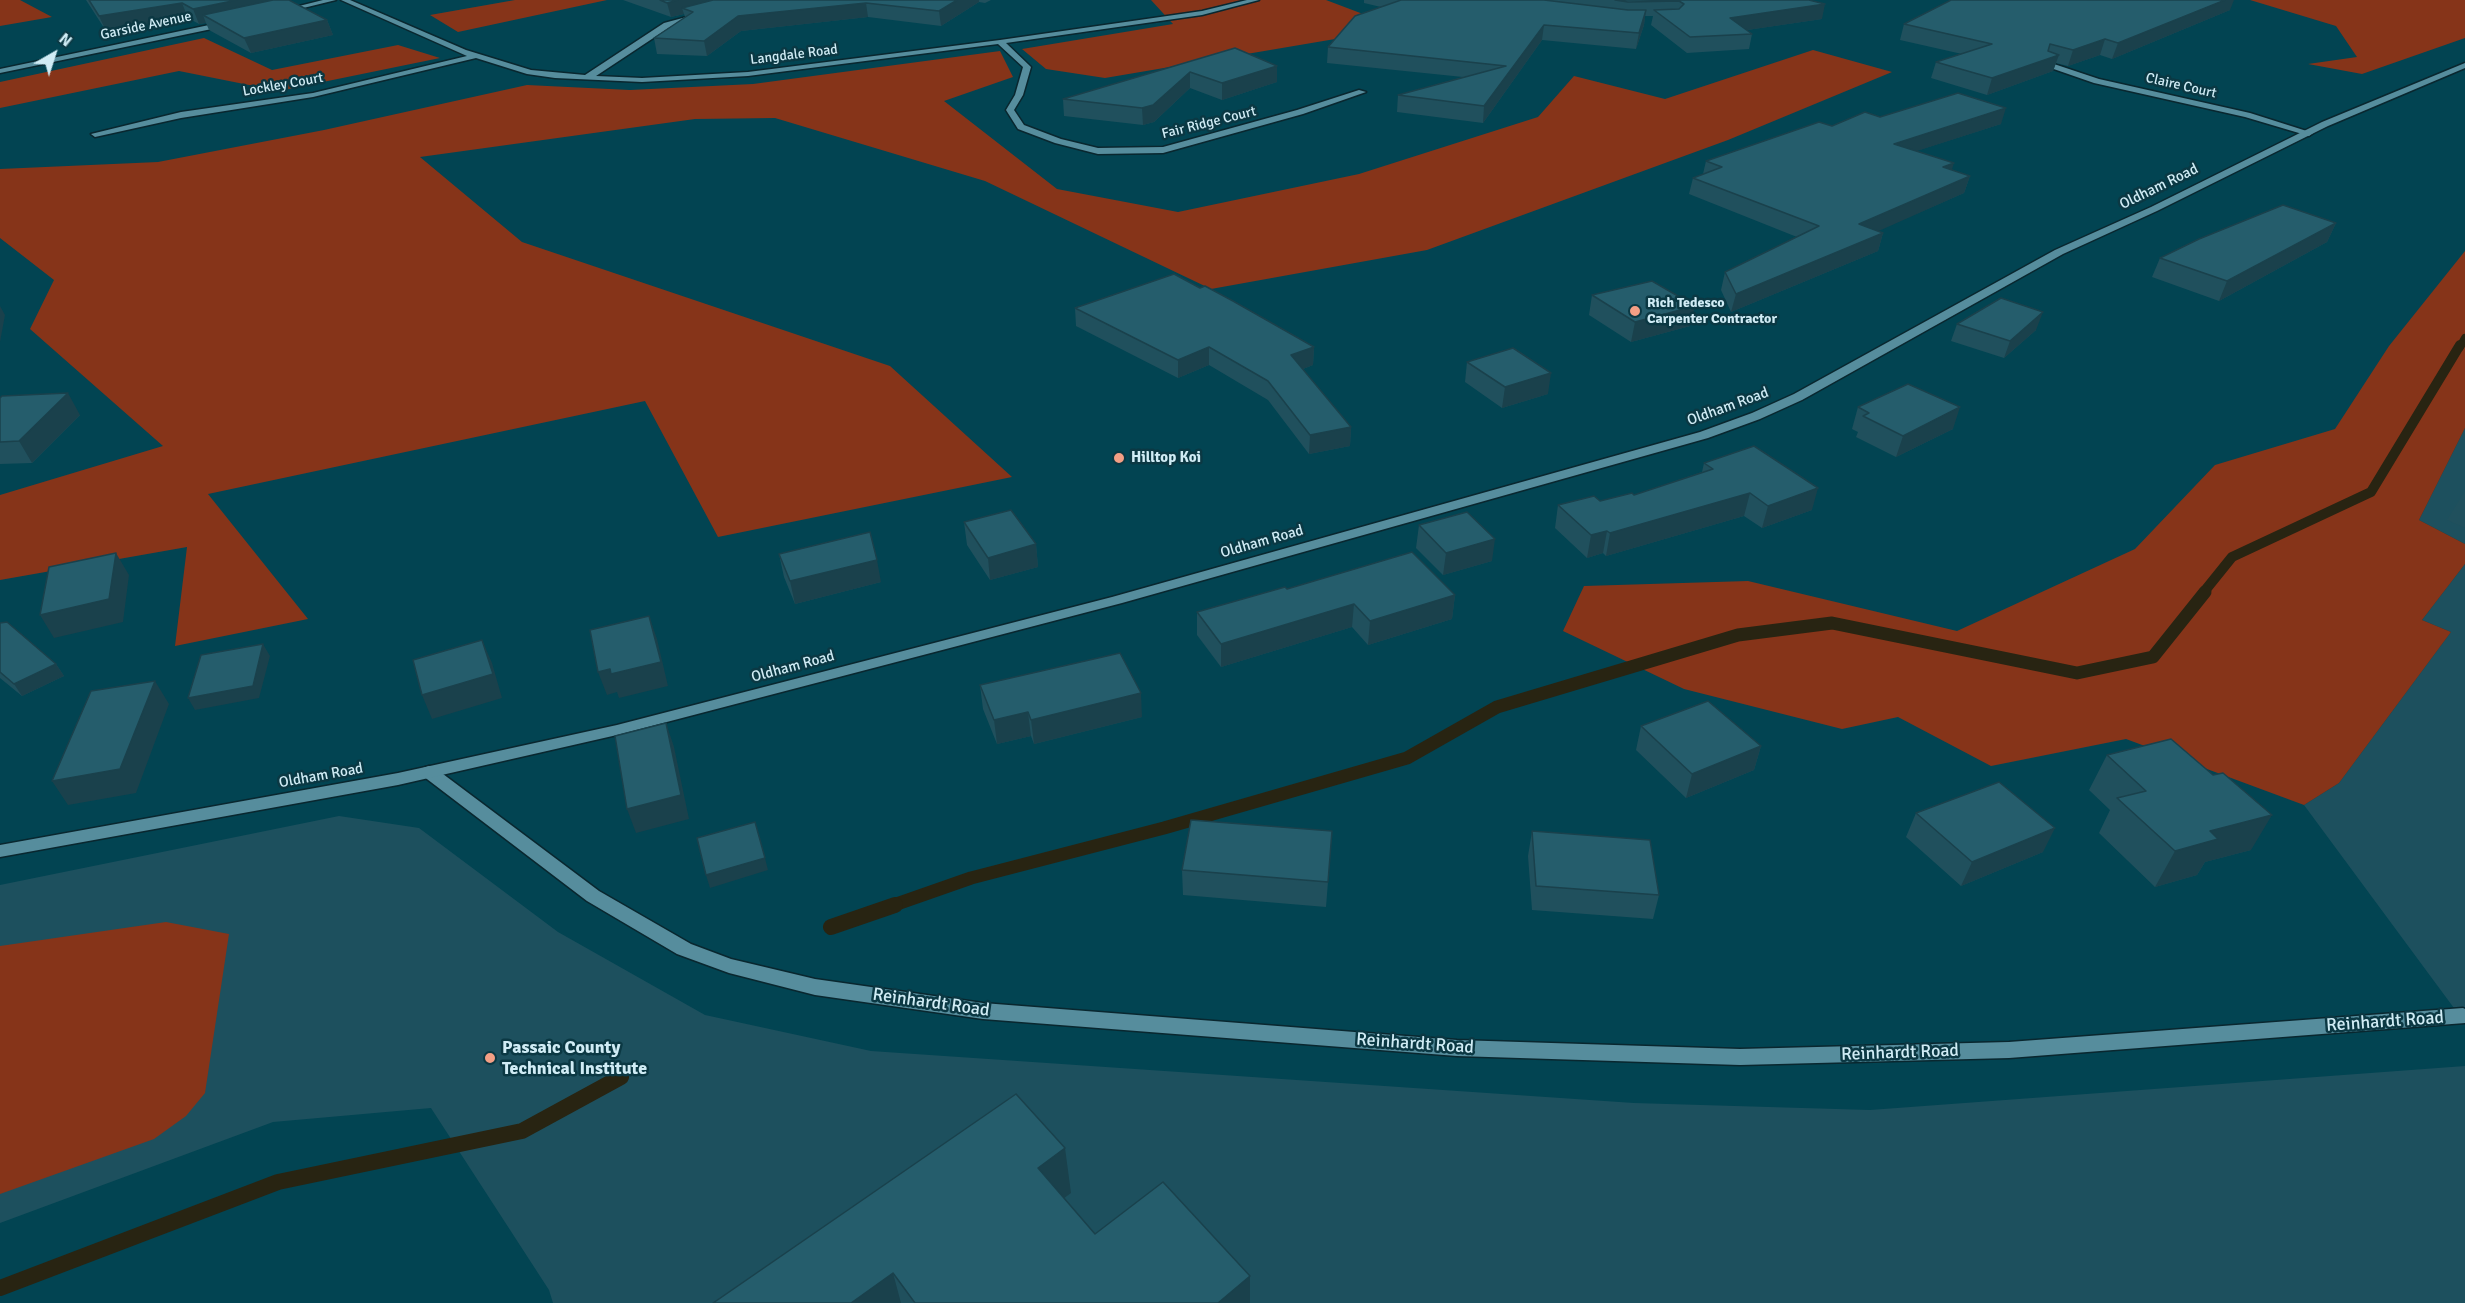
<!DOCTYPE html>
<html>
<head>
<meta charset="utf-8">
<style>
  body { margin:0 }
  #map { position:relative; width:2465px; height:1303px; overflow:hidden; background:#024452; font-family:Signika,sans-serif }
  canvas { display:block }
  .north { position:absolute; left:24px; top:24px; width:60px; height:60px; -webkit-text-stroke:4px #0b3843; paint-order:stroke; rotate:39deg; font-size:16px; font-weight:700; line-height:24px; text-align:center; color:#d0ecf5 }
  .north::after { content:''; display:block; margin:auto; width:21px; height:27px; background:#d0ecf5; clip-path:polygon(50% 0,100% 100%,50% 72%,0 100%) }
</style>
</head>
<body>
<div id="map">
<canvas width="2465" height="1303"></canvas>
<div class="north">N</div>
</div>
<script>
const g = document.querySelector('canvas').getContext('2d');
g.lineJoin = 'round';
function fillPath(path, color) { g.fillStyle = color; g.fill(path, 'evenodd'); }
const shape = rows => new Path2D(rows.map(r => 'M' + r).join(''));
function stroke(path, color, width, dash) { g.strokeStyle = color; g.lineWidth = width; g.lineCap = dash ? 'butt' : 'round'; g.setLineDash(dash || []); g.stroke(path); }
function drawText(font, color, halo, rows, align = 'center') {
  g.font = font + ' Signika,sans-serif'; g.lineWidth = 5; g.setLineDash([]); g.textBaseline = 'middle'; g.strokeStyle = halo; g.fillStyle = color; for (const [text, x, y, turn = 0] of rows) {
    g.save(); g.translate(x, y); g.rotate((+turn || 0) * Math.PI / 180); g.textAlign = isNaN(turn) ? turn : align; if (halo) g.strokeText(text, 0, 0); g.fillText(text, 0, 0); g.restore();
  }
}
const built = shape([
  [2465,428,2465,544,2419,520],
  [2465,564,2465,1023,2304,805,2339,783,2451,632,2422,620],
  [339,816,419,828,558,932,705,1015,871,1051,1634,1103,1870,1110,2465,1066,2465,1303,553,1303,549,1290,431,1108,273,1122,0,1223,0,885]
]);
const green = shape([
  [0,0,20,0,52,17,0,26],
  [515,0,607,0,458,32,430,15],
  [1151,0,1326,0,1400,28,1105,78,1046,69,1022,49,1173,24],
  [2250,0,2465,0,2465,38,2362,74,2308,64,2357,57,2336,26],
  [204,38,272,70,398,45,440,58,279,91,179,71,0,108,0,82],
  [1813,50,1892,72,1728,140,1427,250,1211,289,985,181,775,118,695,119,420,157,522,242,890,366,1012,477,718,537,645,401,208,494,308,619,175,646,187,547,0,580,0,495,163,446,30,329,54,280,0,238,0,169,158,162,324,130,527,85,630,90,753,84,1000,51,1013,77,944,101,1057,189,1178,212,1359,174,1538,117,1574,76,1665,99],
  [2465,251,2465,428,2419,520,2465,544,2465,564,2422,620,2451,632,2339,783,2304,805,2126,739,1991,766,1898,717,1842,729,1684,689,1563,631,1584,586,1748,581,1957,631,2135,549,2215,465,2335,429,2389,346],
  [166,922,229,934,205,1093,186,1116,154,1139,0,1194,0,946]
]);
const streamFar3 = shape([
  [2460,347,2465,338]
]);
const streamFar2 = shape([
  [2203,593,2232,557,2371,492,2460,345]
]);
const streamFar1 = shape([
  [891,906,971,878,1164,828,1407,758,1497,707,1738,635,1832,623,2077,673,2153,657,2205,592]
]);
const stream = shape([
  [831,927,895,905],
  [0,1288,278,1182,522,1131,621,1077]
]);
const street = shape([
  [341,0,350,0,466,50,531,70,585,75,664,23,705,12,705,16,670,27,596,76,642,78,748,72,1000,40,1202,11,1247,0,1259,0,1202,15,1006,43,1031,67,1023,95,1014,110,1024,125,1061,139,1098,148,1163,147,1297,110,1359,90,1366,92,1303,114,1163,153,1098,154,1055,143,1018,129,1006,110,1015,95,1023,67,998,44,748,76,642,82,555,78,527,74,476,58,313,97,181,118,95,137,91,134,181,112,313,93,467,56,341,0],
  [2048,62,2099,79,2250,113,2313,133,2309,136,2245,117,2094,83,2045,66,2045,62,2048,62],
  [429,766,435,768,599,891,691,944,731,959,815,979,983,1003,1457,1040,1740,1049,2009,1042,2463,1008,2465,1009,2465,1023,2009,1058,1740,1065,1457,1056,983,1019,815,995,729,973,677,954,587,901,423,776,421,772,423,768,429,766]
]);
const secondary = shape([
  [323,0,336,0,283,13,279,11,323,0],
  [228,21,231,25,0,73,0,69,228,21],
  [2465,63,2465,68,2328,126,2157,211,2063,254,1802,400,1760,419,1708,438,1122,603,617,735,398,785,0,857,0,845,398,773,617,725,1112,597,1700,432,1752,413,1794,394,2055,250,2151,207,2322,122,2465,63]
]);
const wall = shape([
  [86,0,289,0,327,20,333,35,251,53,209,30,206,23,199,24,188,18,106,31],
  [623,0,991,0,985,3,979,2,941,26,868,17,741,31,707,56,657,54,654,38,685,17,684,14,671,17],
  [1364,0,1809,0,1822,19,1747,30,1752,34,1749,49,1687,53,1651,25,1653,16,1645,16,1644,25,1636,49,1542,40,1483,123,1397,112,1398,95,1463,77,1327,63,1328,47,1381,7,1364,3],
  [2230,10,2112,59,2100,55,2068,66,2056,63,2053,71,1987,95,1931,78,1936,62,1962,54,1900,40,1904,24],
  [1235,48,1277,66,1277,82,1222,100,1190,88,1154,122,1143,125,1064,116,1063,99],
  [1880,117,2001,124,1916,151,1951,170,1970,176,1964,193,1877,231,1883,233,1878,251,1731,312,1721,290,1725,272,1797,237,1689,194,1693,178,1703,174,1706,161,1832,126],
  [2336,223,2327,242,2219,301,2152,277,2160,258],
  [1200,288,1314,347,1313,365,1303,369,1351,427,1350,446,1309,454,1268,400,1209,365,1178,378,1076,326,1075,308],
  [1592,295,1690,326,1631,342,1589,315],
  [1957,324,2036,330,2004,358,1951,341],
  [1467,362,1548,394,1502,408,1465,382],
  [0,398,80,415,32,463,0,464],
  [1858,407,1953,429,1896,457,1856,437,1858,432,1852,429],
  [1704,463,1812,510,1762,528,1744,516,1606,556,1603,553,1587,558,1555,528,1558,505,1600,501,1634,495,1702,472],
  [2465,491,2465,528,2447,520],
  [964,522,1036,544,1038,567,990,580,967,545],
  [1419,525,1492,561,1443,575,1416,548],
  [779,554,881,582,795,604,784,577],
  [1287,589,1455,595,1452,619,1368,645,1352,627,1221,667,1197,635,1197,612],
  [0,623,56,664,64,676,22,696,0,678],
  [980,685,1142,717,1034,744,1031,736,997,744,983,709],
  [1641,726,1761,746,1754,770,1686,798,1636,750],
  [2107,755,2251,850,2205,862,2197,875,2155,887,2099,833,2110,810,2089,790],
  [1916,813,2043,852,1961,886,1906,837],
  [1332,831,1326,907,1183,895,1182,870],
  [1532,831,1659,895,1653,919,1532,910,1528,856],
  [1071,1193,1064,1198,1095,1234,1250,1276,1250,1303,713,1303]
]);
const shadedWall = shape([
  [237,0,277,0,203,15,206,23,199,24,193,9],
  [678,0,767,0,682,8,684,14,671,17,667,3],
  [957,0,979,0,979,2,941,26,939,11],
  [2225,0,2234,0,2230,10,2112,59,2118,43],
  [182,3,188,18,106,31,99,16],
  [866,3,868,17,741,31,707,56,704,41,738,16],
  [1825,4,1822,19,1727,33,1730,18],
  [1646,10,1644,25,1636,49,1639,33],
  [327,20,333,35,251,53,244,38],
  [1544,25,1542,40,1483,123,1484,106],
  [2105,39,2100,55,2068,66,2073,50],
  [2059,55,2053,71,1987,95,1992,78],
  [1277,66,1277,82,1222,100,1222,83],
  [1190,72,1190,88,1154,122,1143,125,1142,108],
  [2006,108,2001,124,1889,160,1894,144],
  [1954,163,1949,179,1943,167],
  [1970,176,1964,193,1854,242,1859,224],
  [2336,223,2327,242,2219,301,2227,281],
  [1883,233,1878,251,1731,312,1736,294],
  [0,306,5,315,0,342],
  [1695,306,1690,326,1631,342,1635,322],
  [2043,312,2036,330,2004,358,2010,341],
  [1209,347,1209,365,1178,378,1178,360],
  [1314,347,1313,365,1290,374,1291,355],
  [1551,373,1548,394,1502,408,1505,387],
  [68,393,80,415,32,463,19,441],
  [1960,407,1953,429,1896,457,1903,436],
  [1351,427,1350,446,1309,454,1310,435],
  [1818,488,1812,510,1762,528,1768,506],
  [1750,493,1744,516,1606,556,1610,533],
  [1607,531,1603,553,1587,558,1591,535],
  [1495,539,1492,561,1443,575,1446,553],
  [1036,544,1038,567,990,580,988,558],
  [116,553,129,575,123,622,54,638,40,615],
  [877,560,881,582,795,604,790,581],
  [1455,595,1452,619,1368,645,1370,621],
  [1354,604,1352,627,1221,667,1221,644],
  [649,616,657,639,668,686,619,698,617,692,607,695,598,672],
  [482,640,492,663,502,698,432,719,422,695],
  [263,644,270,656,259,698,195,710,188,698],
  [56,664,64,676,22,696,14,684],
  [155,681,169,704,136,793,68,805,52,781],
  [1141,693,1142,717,1034,744,1031,720],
  [1028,712,1031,736,997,744,994,720],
  [666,723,674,747,689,819,636,833,627,809],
  [1761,746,1754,770,1686,798,1692,774],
  [2272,815,2251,850,2205,862,2197,875,2155,887,2175,851,2210,831],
  [2055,828,2043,852,1961,886,1972,862],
  [765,858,768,870,710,888,706,875],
  [1065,1148,1071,1193,1044,1213,1038,1168],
  [893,1273,901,1303,851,1303],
  [1250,1276,1250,1303,1218,1303]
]);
const building = shape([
  [89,0,237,0,193,9,182,3,99,16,89,0],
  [273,0,289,0,327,20,244,38,203,15,273,0],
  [660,0,678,0,667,3,660,0],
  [713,0,957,0,939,11,866,3,738,16,704,41,654,38,693,12,682,8,713,0],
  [1401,0,1544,0,1628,10,1646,10,1639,33,1544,25,1484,106,1398,95,1506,66,1328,47,1355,16,1401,0],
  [1615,0,1809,0,1825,4,1730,18,1752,34,1690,37,1654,10,1679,9,1684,4,1679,1,1628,2,1615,0],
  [1951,0,2225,0,2118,43,2105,39,2073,50,2050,44,2048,51,2059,55,1992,78,1936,62,1992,44,1904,24,1951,0],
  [1235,48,1277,66,1222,83,1190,72,1153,105,1142,108,1063,99,1235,48],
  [1958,93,2006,108,1894,144,1954,163,1943,167,1970,176,1859,224,1883,233,1736,294,1725,272,1819,226,1693,178,1722,167,1706,161,1819,122,1832,126,1865,112,1880,117,1958,93],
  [2283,205,2336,223,2227,281,2160,258,2199,239,2283,205],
  [1174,274,1200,288,1205,286,1233,301,1314,347,1291,355,1351,427,1310,435,1268,381,1209,347,1178,360,1075,308,1174,274],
  [1652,281,1695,306,1635,322,1592,295,1652,281],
  [2001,298,2043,312,2010,341,1957,324,2001,298],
  [1513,348,1551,373,1505,387,1467,362,1513,348],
  [1908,384,1960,407,1903,436,1863,416,1869,413,1858,407,1908,384],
  [68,393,19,441,0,442,0,398,2,396,68,393],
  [1754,446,1818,488,1768,506,1750,493,1610,533,1607,531,1591,535,1558,505,1594,496,1600,501,1632,493,1634,495,1713,469,1704,463,1754,446],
  [1011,510,1036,544,988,558,964,522,1011,510],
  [1467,512,1495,539,1446,553,1419,525,1467,512],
  [870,532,877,560,790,581,779,554,870,532],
  [1412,552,1455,595,1370,621,1354,604,1221,644,1197,612,1285,587,1287,589,1412,552],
  [116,553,109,599,40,615,49,567,116,553],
  [649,616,661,662,611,674,610,669,598,672,590,630,649,616],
  [7,622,56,664,14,684,0,672,0,623,7,622],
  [482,640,493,674,422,695,413,660,482,640],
  [263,644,253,686,188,698,201,655,263,644],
  [1120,653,1141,693,1031,720,1028,712,994,720,980,685,1120,653],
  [155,681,120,769,52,781,91,691,155,681],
  [1708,701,1761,746,1692,774,1641,726,1708,701],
  [666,723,681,795,627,809,615,736,666,723],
  [2171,739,2213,775,2223,773,2272,815,2210,831,2218,839,2175,851,2117,798,2146,791,2107,755,2171,739],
  [1999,782,2055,828,1972,862,1916,813,1999,782],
  [1191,820,1332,831,1328,882,1182,870,1191,820],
  [755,822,765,858,706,875,697,838,755,822],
  [1532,831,1650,840,1659,895,1536,886,1532,831],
  [1016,1094,1065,1148,1038,1168,1095,1234,1163,1182,1250,1276,1218,1303,915,1303,893,1273,851,1303,713,1303,1016,1094]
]);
const markers = [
  [1635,311,6,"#f39f85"],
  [1119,458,6,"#f39f85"],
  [490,1058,6,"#f39f85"]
];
const farStreetnames = [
  ["Garside Avenue",146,26,-12],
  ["Langdale Road",794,55,-7],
  ["Lockley Court",283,85,-10],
  ["Claire Court",2181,86,13],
  ["Fair Ridge Court",1209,123,-14]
];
const farPoinames = [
  ["Rich Tedesco",1647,303],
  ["Carpenter Contractor",1647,319]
];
const streetNames = [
  ["Oldham Road",2159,187,-26],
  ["Oldham Road",1728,407,-20],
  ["Oldham Road",1262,542,-16],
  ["Oldham Road",793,667,-15],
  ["Oldham Road",321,776,-10]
];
const poiNames = [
  ["Hilltop Koi",1131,458]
];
const nearStreetnames = [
  ["Reinhardt Road",931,1003,8],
  ["Reinhardt Road",2385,1022,-4],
  ["Reinhardt Road",1415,1044,4],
  ["Reinhardt Road",1900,1053,-2]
];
const nearPoinames = [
  ["Passaic County",502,1048],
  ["Technical Institute",502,1069]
];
fillPath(built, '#1d505e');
fillPath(green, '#863419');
stroke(streamFar3, '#282412', 8);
stroke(streamFar2, '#282412', 10);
stroke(streamFar1, '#282412', 13);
stroke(stream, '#282412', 16);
stroke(street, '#09272f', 3);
stroke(secondary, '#09272f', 3);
fillPath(street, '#568d9d');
fillPath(secondary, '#568d9d');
fillPath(wall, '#20505d');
fillPath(shadedWall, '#1a414c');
fillPath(building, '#255d6c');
stroke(building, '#1a414c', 1.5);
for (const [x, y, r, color] of markers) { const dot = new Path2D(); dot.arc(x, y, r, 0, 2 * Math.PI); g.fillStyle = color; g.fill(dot); stroke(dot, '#0b3843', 2); }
drawText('14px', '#d0ecf5', '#0b3843', farStreetnames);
drawText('bold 14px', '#d0ecf5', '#0b3843', farPoinames, 'left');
drawText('15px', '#d0ecf5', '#0b3843', streetNames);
drawText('bold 15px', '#d0ecf5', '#0b3843', poiNames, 'left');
drawText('18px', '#d0ecf5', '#0b3843', nearStreetnames);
drawText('bold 18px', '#d0ecf5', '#0b3843', nearPoinames, 'left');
</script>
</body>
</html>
